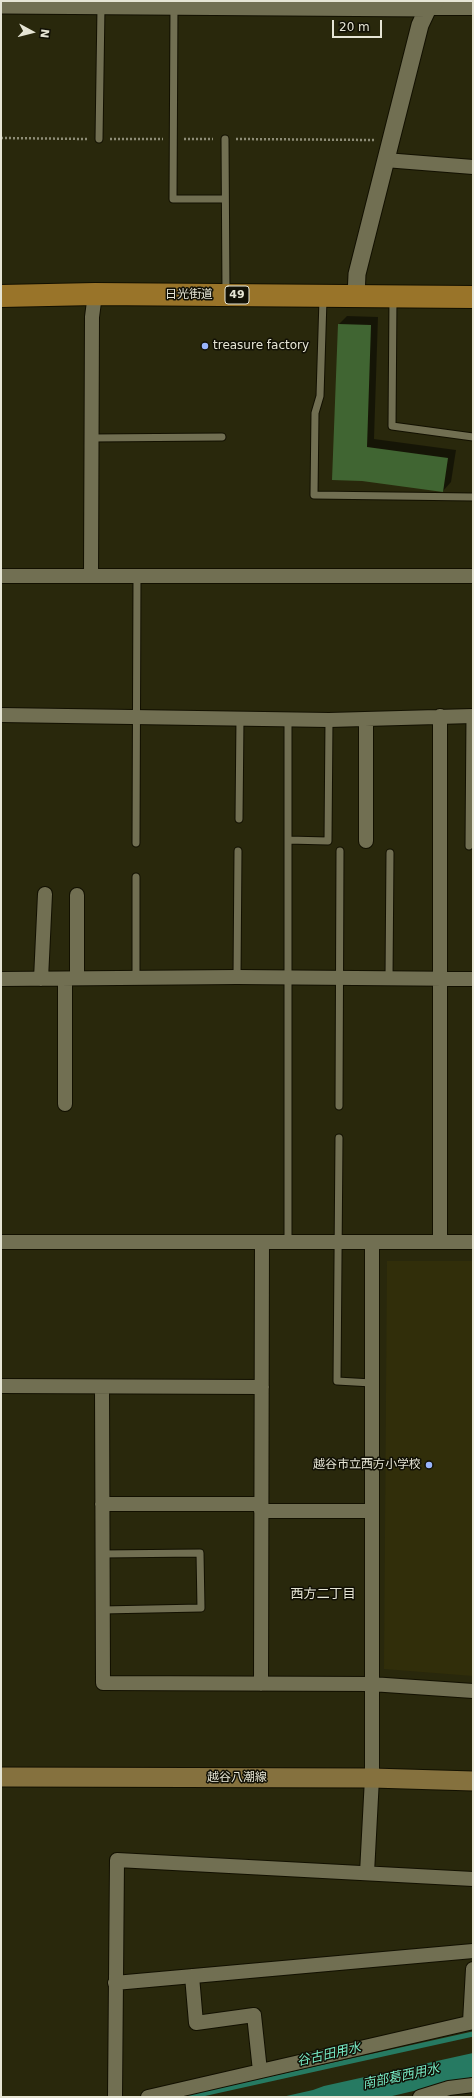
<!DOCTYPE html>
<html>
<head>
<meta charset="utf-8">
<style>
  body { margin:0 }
  #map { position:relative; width:474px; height:2098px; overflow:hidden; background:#29280c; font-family:"DejaVu Sans",sans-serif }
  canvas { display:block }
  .frame { position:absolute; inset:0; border:2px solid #e6e5d5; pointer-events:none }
  .north { position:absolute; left:12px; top:12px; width:40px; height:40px; -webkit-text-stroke:3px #111005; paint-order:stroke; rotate:97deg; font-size:11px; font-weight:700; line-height:16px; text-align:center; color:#e6e5d5 }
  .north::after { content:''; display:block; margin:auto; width:14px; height:18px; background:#e6e5d5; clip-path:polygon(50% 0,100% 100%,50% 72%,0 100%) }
  .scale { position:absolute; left:332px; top:20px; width:50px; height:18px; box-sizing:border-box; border:2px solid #e6e5d5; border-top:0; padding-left:5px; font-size:12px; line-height:14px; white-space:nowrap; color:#e6e5d5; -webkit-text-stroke:3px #111005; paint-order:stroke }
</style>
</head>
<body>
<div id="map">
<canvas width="474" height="2098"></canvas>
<div class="frame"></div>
<div class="north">N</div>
<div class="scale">20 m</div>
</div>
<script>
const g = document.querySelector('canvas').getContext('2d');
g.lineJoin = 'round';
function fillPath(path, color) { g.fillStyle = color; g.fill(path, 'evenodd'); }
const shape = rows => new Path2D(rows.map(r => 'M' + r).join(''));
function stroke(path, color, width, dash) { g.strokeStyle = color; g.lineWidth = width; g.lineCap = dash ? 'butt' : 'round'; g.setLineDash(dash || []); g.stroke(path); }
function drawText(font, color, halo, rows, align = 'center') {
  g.font = font + ' "DejaVu Sans","Noto Sans JP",sans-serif'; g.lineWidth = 3; g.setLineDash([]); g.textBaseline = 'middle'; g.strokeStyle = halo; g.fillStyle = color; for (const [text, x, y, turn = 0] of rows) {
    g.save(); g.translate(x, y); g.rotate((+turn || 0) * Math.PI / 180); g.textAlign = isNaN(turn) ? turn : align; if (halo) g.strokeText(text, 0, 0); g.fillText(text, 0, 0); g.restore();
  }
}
const built = shape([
  [387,1261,473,1261,473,1676,384,1669]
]);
const water = shape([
  [473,2053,473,2077,388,2097,282,2097,313,2090,324,2086]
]);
const shadow = shape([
  [347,316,378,317,374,439,456,450,451,482,443,491,362,480,338,325]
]);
const stream = shape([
  [189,2097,473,2034]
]);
const building = shape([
  [338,324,371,325,367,447,448,458,443,492,362,481,332,480]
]);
const path = shape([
  [1,138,87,139],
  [110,139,163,139],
  [184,139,213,139],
  [236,139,375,140]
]);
const service = shape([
  [174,6,173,199,225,199],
  [99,139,101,7],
  [225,139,226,293],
  [393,298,392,426,473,437],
  [323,299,320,396,315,413,314,495,473,497],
  [92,438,222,437],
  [288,720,288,840,328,841,329,720],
  [239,819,240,718],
  [136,843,137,577],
  [469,846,470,716],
  [237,977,238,851],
  [136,978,136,877],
  [389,978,390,853],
  [339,1106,340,851],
  [339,1138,337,1381,372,1383],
  [288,1242,288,840],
  [102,1554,200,1553,201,1608,102,1610]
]);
const minor = shape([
  [428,8,473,8],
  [385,160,473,167],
  [1,576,473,576],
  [91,576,92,317,95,294],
  [1,715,329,720,473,716],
  [440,716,440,1242],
  [366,720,366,841],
  [77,978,77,895],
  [1,979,237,977,473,979],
  [41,979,45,894],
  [65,979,65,1104],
  [1,1242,473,1242],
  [1,1386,262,1387],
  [102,1387,103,1683,371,1684,473,1691],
  [102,1504,261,1504],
  [261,1511,371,1511],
  [261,1684,262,1242],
  [367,1873,372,1778,372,1243],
  [192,1976,196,2023,254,2015,260,2071],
  [115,1983,473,1951],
  [470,2022,473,1969],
  [115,2097,117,1860,473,1879],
  [148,2097,473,2022],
  [420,2097,449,2088,473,2085]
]);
const tertiary = shape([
  [1,5,428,8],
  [356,297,357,274,420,25,428,8,435,2]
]);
const secondary = shape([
  [1,1777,372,1778,473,1781]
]);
const primary = shape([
  [1,296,95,294,473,297]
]);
const markers = [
  [205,346,4,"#99b5fd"],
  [429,1465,4,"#99b5fd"]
];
const shields = [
  [237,295,24]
];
const shieldNames = [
  ["49",237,295]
];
const streetNames = [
  ["日光街道",189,295],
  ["越谷八潮線",237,1778]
];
const poiNames = [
  ["treasure factory",213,346],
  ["越谷市立西方小学校",421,1465,"right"]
];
const neighbourhoodNames = [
  ["西方二丁目",323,1595]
];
const waterNames = [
  ["谷古田用水",329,2055,-13],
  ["南部葛西用水",401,2077,-12]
];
fillPath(built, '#312e0a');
fillPath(water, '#267a62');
fillPath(shadow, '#0007');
stroke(stream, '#267a62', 5);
fillPath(building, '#406532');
stroke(service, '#121000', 9);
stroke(minor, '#121000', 16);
stroke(tertiary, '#121000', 19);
stroke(secondary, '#121000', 21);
stroke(primary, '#121000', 24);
stroke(path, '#8e8d77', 2.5, [2, 2]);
stroke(service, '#716f52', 7);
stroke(minor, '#716f52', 14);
stroke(tertiary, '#716f52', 17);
stroke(secondary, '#85713e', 19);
stroke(primary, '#997429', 22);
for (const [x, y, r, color] of markers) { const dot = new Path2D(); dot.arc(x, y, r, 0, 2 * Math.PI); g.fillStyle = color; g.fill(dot); stroke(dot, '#111005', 1.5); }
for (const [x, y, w] of shields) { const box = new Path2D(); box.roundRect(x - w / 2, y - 9, w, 18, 3); g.fillStyle = '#111005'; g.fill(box); stroke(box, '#e6e5d5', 1); }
drawText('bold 11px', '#e6e5d5', null, shieldNames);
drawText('12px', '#e6e5d5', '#111005', streetNames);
drawText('12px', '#e6e5d5', '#111005', poiNames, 'left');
drawText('13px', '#e6e5d5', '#111005', neighbourhoodNames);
drawText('italic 13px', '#77eac5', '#111005', waterNames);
</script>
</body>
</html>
